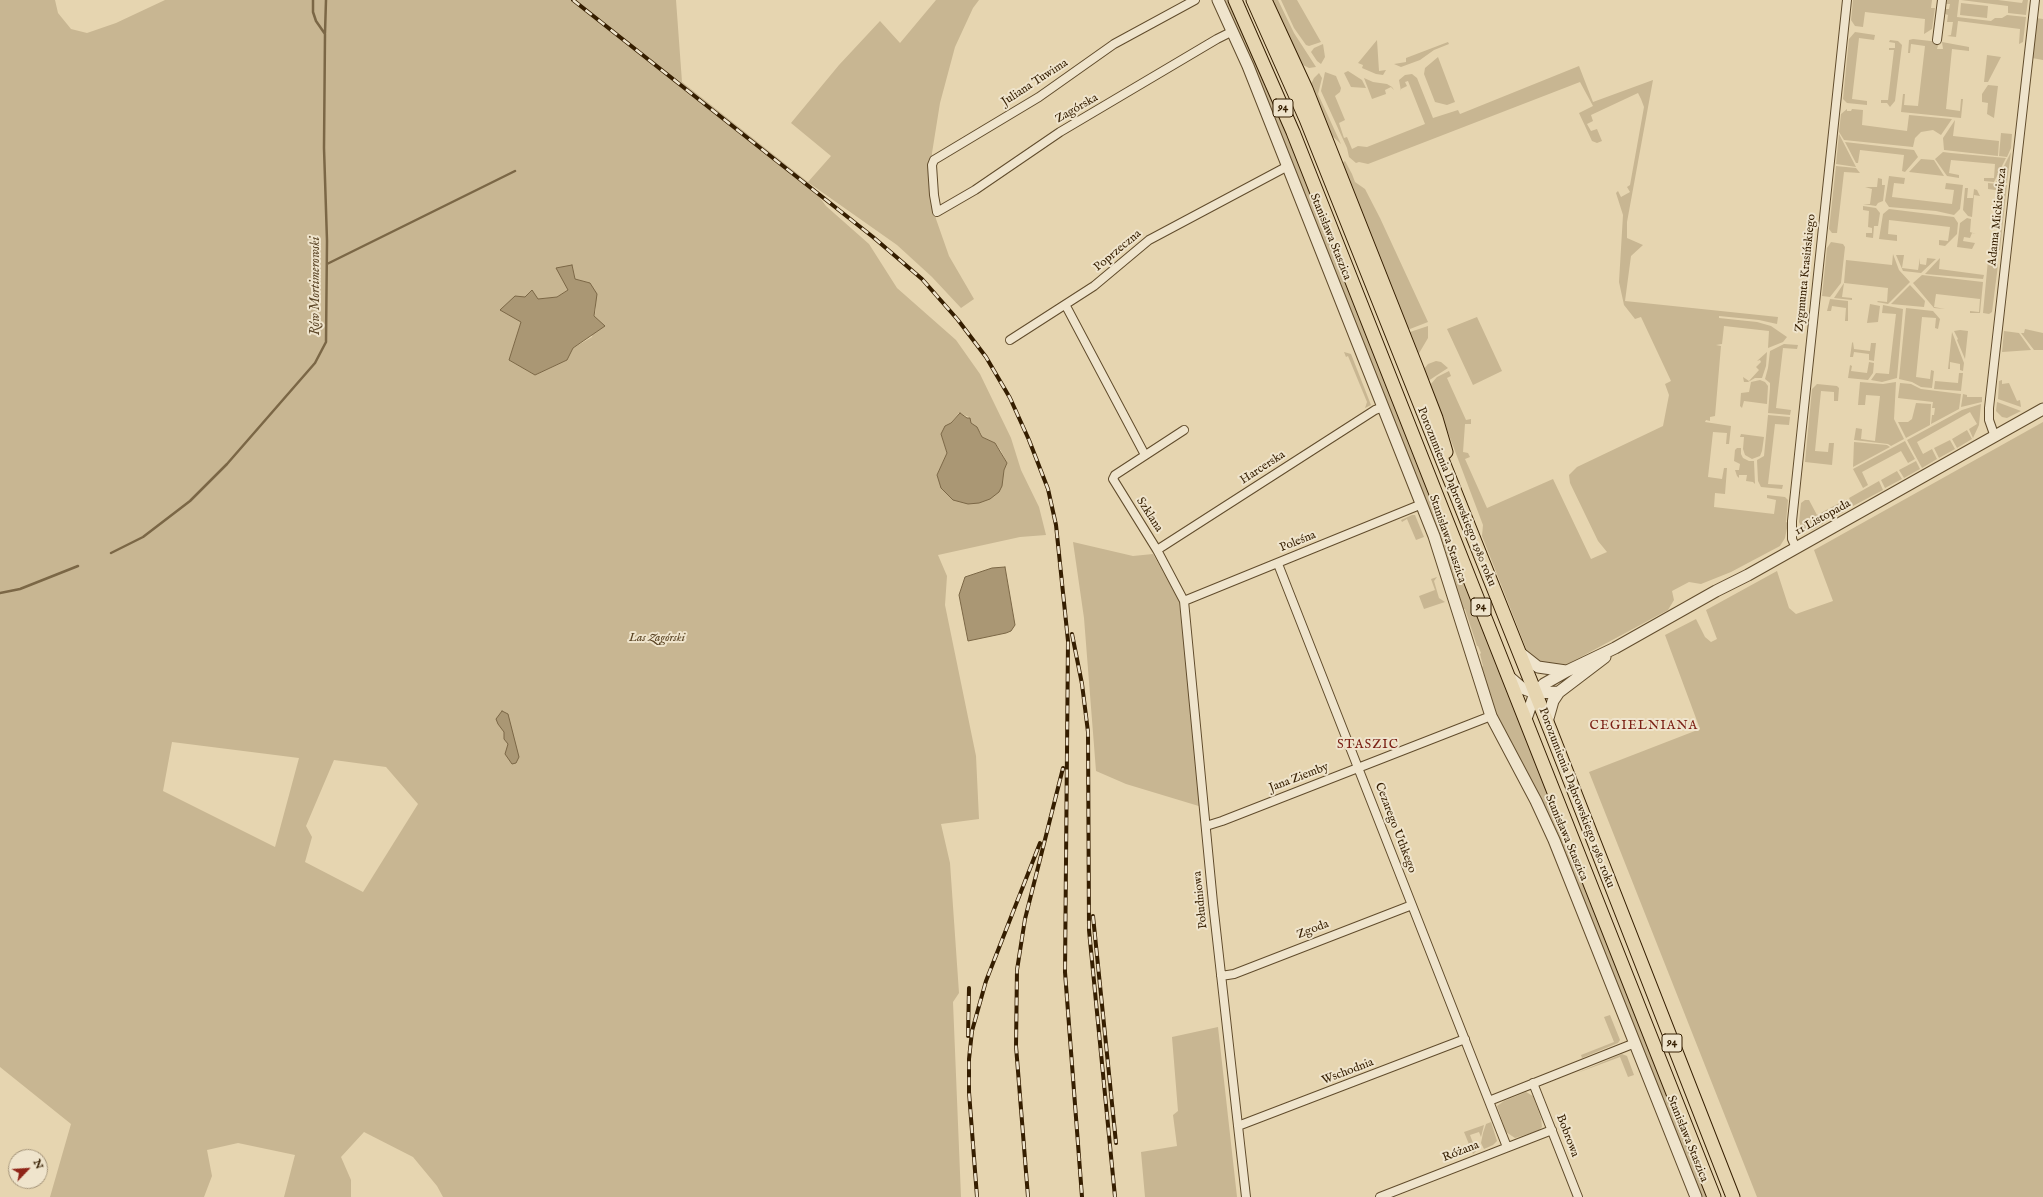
<!DOCTYPE html>
<html>
<head>
<meta charset="utf-8">
<style>
  body { margin:0 }
  #map { position:relative; width:2043px; height:1197px; overflow:hidden; background:#e6d5b0; font-family:"IM FELL English",serif }
  canvas { display:block }
  .north { position:absolute; left:8px; top:1149px; width:40px; height:40px; box-sizing:border-box; background:#efe4cc; border:1px solid #a5957a; border-radius:50%; rotate:65deg; font-size:11px; font-weight:700; line-height:16px; text-align:center; color:#351e00 }
  .north::after { content:''; display:block; margin:auto; width:14px; height:18px; background:#8f2418; clip-path:polygon(50% 0,100% 100%,50% 72%,0 100%) }
</style>
</head>
<body>
<div id="map">
<canvas width="2043" height="1197"></canvas>
<div class="north">N</div>
</div>
<script>
const g = document.querySelector('canvas').getContext('2d');
g.lineJoin = 'round';
function fillPath(path, color) { g.fillStyle = color; g.fill(path, 'evenodd'); }
const shape = rows => new Path2D(rows.map(r => 'M' + r).join(''));
function stroke(path, color, width, dash) { g.strokeStyle = color; g.lineWidth = width; g.lineCap = dash ? 'butt' : 'round'; g.setLineDash(dash || []); g.stroke(path); }
function drawText(font, color, halo, rows, align = 'center') {
  g.font = font + ' "IM FELL English",serif'; g.lineWidth = 4; g.setLineDash([]); g.textBaseline = 'middle'; g.strokeStyle = halo; g.fillStyle = color; for (const [text, x, y, turn = 0] of rows) {
    g.save(); g.translate(x, y); g.rotate((+turn || 0) * Math.PI / 180); g.textAlign = isNaN(turn) ? turn : align; if (halo) g.strokeText(text, 0, 0); g.fillText(text, 0, 0); g.restore();
  }
}
const green = shape([
  [0,0,55,0,58,13,71,29,87,33,116,23,165,0,676,0,682,82,808,182,831,156,791,123,839,65,880,21,900,43,936,0,979,0,973,8,955,47,940,103,932,153,930,190,936,219,949,256,974,299,961,308,932,277,897,245,809,183,826,206,869,244,897,288,956,340,980,374,1011,438,1021,470,1039,507,1046,535,1020,537,938,555,947,576,945,605,976,756,979,819,941,824,950,863,959,993,953,1002,961,1197,443,1197,437,1186,413,1157,364,1132,341,1157,351,1180,351,1197,284,1197,295,1155,238,1143,207,1150,212,1176,204,1197,50,1197,71,1124,0,1067],
  [572,265,575,279,590,283,596,307,592,337,573,348,567,360,535,375,509,360,521,322,501,310,525,297,538,299,557,297,568,290],
  [959,413,969,417,971,423,981,433,982,437,995,443,1001,451,1007,463,1004,470,1002,486,937,475,947,453,941,434],
  [172,742,299,758,275,847,163,791],
  [334,760,386,767,418,804,363,892,305,862,312,837,306,826],
  [1223,0,1229,0,1274,101,1708,1197,1701,1197,1548,813,1502,728,1492,705,1480,668,1483,666,1480,654,1481,653,1478,646,1477,646,1465,609,1462,609],
  [1270,0,1278,0,1294,33,1316,67,1309,68,1301,64],
  [1281,0,1297,0,1321,42,1309,46,1306,45,1294,28],
  [1853,0,1932,0,1931,8,1935,8,1932,29,1924,34,1925,19,1865,12,1863,27,1855,26,1851,20],
  [1946,0,1959,0,1957,17,1991,21,1995,18,2002,18,2007,15,2026,17,2023,42,2019,44,2020,29,1958,21,1956,37,1947,36,1951,35,1953,22,1947,22,1948,15,1945,14,1945,9,1949,9,1950,4,1946,4],
  [1961,0,1998,0,2022,3,2023,0,2028,0,2026,15,2008,13,2008,6],
  [1961,3,1988,6,1987,18,1960,15],
  [2036,18,2043,19,2043,60,2032,58],
  [1855,32,1875,35,1874,40,1859,38,1852,99,1867,101,1867,105,1847,103,1843,99,1849,39],
  [1913,39,1939,42,1937,49,1943,49,1942,42,1969,47,1969,51,1952,49,1946,109,1960,111,1961,99,1963,99,1961,118,1901,112,1903,94,1905,94,1904,105,1918,106,1925,46,1911,44,1910,53,1908,53,1909,40],
  [1377,40,1379,71,1386,70,1383,75,1376,74,1362,68,1363,65,1358,63],
  [1890,40,1898,41,1902,45,1895,101,1890,107,1887,103,1881,103,1881,100,1888,100,1894,50,1889,50,1889,48,1895,48,1895,43,1889,42],
  [1448,42,1449,44,1434,50,1420,60,1401,67,1394,64,1406,62,1406,58],
  [1323,44,1325,57,1321,64,1317,61,1311,52,1314,48],
  [1987,55,2001,57,1988,82,1984,82],
  [1438,57,1455,102,1447,105,1435,102,1424,74,1425,68],
  [1579,66,1593,102,1653,80,1627,222,1627,238,1643,245,1631,256,1625,301,1778,317,1777,324,1759,320,1719,316,1719,318,1757,322,1771,326,1787,337,1783,342,1768,348,1769,331,1724,326,1722,344,1716,345,1721,346,1715,416,1710,417,1710,421,1706,420,1705,422,1731,426,1729,444,1726,444,1727,433,1713,432,1708,477,1722,479,1724,468,1727,468,1725,494,1715,493,1714,507,1774,514,1776,500,1767,498,1767,495,1785,497,1788,500,1786,522,1788,523,1785,538,1780,546,1731,572,1701,584,1689,582,1672,591,1674,600,1668,610,1564,666,1540,664,1527,651,1482,536,1483,525,1430,385,1437,377,1449,371,1451,376,1447,378,1466,420,1471,419,1471,424,1465,424,1463,452,1468,453,1470,457,1465,459,1487,508,1553,479,1591,559,1607,552,1598,541,1570,483,1569,475,1577,467,1663,426,1669,395,1665,384,1671,381,1641,317,1635,319,1624,305,1619,282,1623,215,1616,193,1618,191,1621,197,1630,192,1627,187,1630,185,1644,107,1641,99,1638,93,1591,115,1593,121,1587,124,1591,131,1597,129,1602,141,1597,143,1592,141,1579,113,1593,106,1580,82,1368,164,1359,162,1356,163,1349,157,1347,148,1321,91,1325,72,1336,76,1341,88,1340,92,1335,96,1345,120,1339,123,1344,138,1347,137,1352,149,1358,146,1367,147,1425,124,1408,81,1405,82,1407,86,1401,89,1401,91,1399,80,1405,75,1412,74,1417,78,1433,118,1458,110,1460,114],
  [1348,71,1362,80,1366,88,1351,87,1344,73],
  [1319,73,1322,78,1318,94,1341,144,1328,132,1311,84,1314,78],
  [1364,78,1373,82,1387,84,1392,87,1394,90,1391,87,1385,90,1386,94,1372,99],
  [1988,85,1998,86,1994,118,1987,114,1988,103,1982,102,1982,94],
  [1847,109,1847,111,1851,111,1852,109,1863,110,1862,125,1907,131,1909,115,1952,119,1941,135,1933,130,1921,132,1915,138,1913,147,1844,140,1839,132,1841,114],
  [1955,120,1953,136,1999,141,1998,156,1944,150,1943,138],
  [2001,133,2012,134,2011,148,2007,157,1999,156],
  [1839,134,1856,167,1836,164],
  [1845,142,1914,150,1918,157,1905,172,1902,171,1904,155,1860,150,1858,163,1856,163],
  [1943,152,1951,153,2006,158,1994,182,1984,181,1984,178,1994,178,1995,164,1951,160,1949,173,1959,175,1959,178,1947,176,1935,159],
  [2011,152,2007,183,1996,182],
  [1921,159,1934,160,1944,176,1909,172],
  [1345,161,1352,174,1355,182,1365,189,1380,218,1428,322,1410,329,1408,328,1342,163],
  [1836,166,1856,168,1860,173,1844,172,1837,233,1832,233,1829,229],
  [1889,176,1905,178,1904,184,1894,183,1892,197,1952,204,1954,190,1945,189,1946,183,1963,185,1960,209,1954,215,1936,211,1889,207,1885,201],
  [1878,178,1882,179,1882,185,1885,185,1883,201,1878,203,1876,206,1863,204,1870,204,1872,189,1865,187,1877,187],
  [1988,183,2007,185,2000,250,1996,251,2003,191,1988,189],
  [1965,188,1968,188,1967,198,1973,198,1974,189,1977,190,1980,196,1979,200,1980,196,1974,195,1972,217,1968,216,1963,210],
  [1863,206,1876,208,1880,213,1878,226,1874,226,1873,238,1866,237,1866,233,1872,233,1872,228,1868,227,1869,211,1863,210],
  [1889,209,1954,217,1958,223,1957,234,1945,246,1939,245,1939,240,1948,241,1950,227,1889,220,1888,234,1897,235,1897,241,1879,239,1883,214],
  [1967,218,1971,219,1970,232,1976,234,1972,233,1970,238,1964,237,1963,241,1975,243,1972,249,1957,247,1960,223],
  [1831,242,1843,244,1845,247,1841,283,1830,297,1822,296,1827,248],
  [1893,254,1899,270,1910,282,1888,304,1877,302,1878,301,1887,302,1888,288,1844,283,1842,297,1852,298,1852,300,1834,298,1844,283,1846,260,1892,265],
  [1896,255,1904,255,1902,268,1918,270,1920,258,1920,264,1926,265,1927,258,1936,259,1921,273,1903,271],
  [1940,258,1939,269,1984,275,1983,279,1925,274],
  [1988,260,1996,261,1998,265,1992,312,1989,314,1983,313],
  [1922,275,1983,282,1980,313,1970,313,1970,311,1979,312,1980,299,1936,294,1934,307,1945,309,1934,308,1913,283],
  [1910,285,1925,301,1924,307,1891,304],
  [1830,299,1848,301,1848,321,1845,321,1846,308,1832,306,1831,311,1827,311],
  [1870,304,1880,306,1878,322,1867,323],
  [1883,305,1903,309,1897,378,1882,382,1871,380,1876,373,1889,374,1896,314,1882,313],
  [1906,308,1933,311,1940,319,1938,329,1935,328,1936,318,1922,317,1916,377,1930,379,1931,370,1934,371,1932,388,1921,387,1912,382,1899,379],
  [1477,317,1502,371,1473,385,1447,329],
  [1428,326,1428,338,1418,355,1407,333],
  [2025,329,2043,333,2043,350,2034,350,2021,333,2024,333],
  [1960,330,1968,331,1965,359,1957,340,1958,339,1954,331],
  [2004,331,2019,333,2031,350,2002,352],
  [1952,332,1964,363,1963,371,1960,370,1960,364,1950,362,1950,369,1948,369],
  [1853,342,1854,349,1870,351,1871,343,1876,343,1874,361,1869,360,1869,354,1854,352,1853,357,1850,357,1852,343],
  [1784,344,1798,345,1797,349,1783,348,1776,408,1791,410,1790,415,1768,413,1770,388,1770,383,1765,379,1768,368,1770,351],
  [1344,352,1351,354,1371,405,1365,408,1367,402,1348,356,1346,357],
  [1767,352,1766,366,1762,378,1755,378,1748,382,1744,382,1743,377,1749,381,1759,370,1756,367,1761,362,1760,360,1757,361],
  [1436,361,1441,362,1448,368,1428,381,1424,369,1428,364],
  [1869,362,1874,363,1873,373,1868,380,1848,378,1850,365,1852,366,1851,371,1867,373],
  [1959,373,1963,373,1961,391,1934,389,1935,381,1958,383],
  [1760,380,1765,382,1768,386,1767,404,1744,401,1742,408,1740,406,1741,393,1749,392,1751,382],
  [2002,380,2002,384,2009,383,2017,401,2020,400,2021,407,1998,399,1999,381],
  [1860,382,1883,384,1896,382,1894,419,1904,439,1891,446,1888,444,1854,440,1856,428,1862,429,1861,439,1875,441,1880,396,1866,395,1865,405,1858,405],
  [1900,383,1911,384,1921,389,1961,394,1959,409,1931,424,1932,415,1934,415,1935,408,1932,408,1933,402,1898,398],
  [1817,384,1837,386,1839,388,1838,401,1834,401,1834,392,1821,391,1815,451,1828,452,1829,443,1834,443,1832,465,1805,462,1812,389],
  [1963,394,1967,395,1967,397,1982,397,1982,402,1961,407],
  [1997,402,2021,411,2007,418,2002,417,1996,411],
  [1916,403,1931,404,1930,425,1906,438,1898,422,1908,422,1912,419],
  [1981,404,1979,425,1973,438,1969,429,1977,424,1970,412,1917,442,1923,454,1932,449,1937,459,1922,468,1907,440,1962,410],
  [1768,415,1790,417,1789,425,1775,424,1768,484,1783,485,1782,489,1761,487,1758,481,1757,460,1764,456],
  [2043,422,2043,1197,1757,1197,1589,772,1700,729,1665,635,1696,619,1705,637,1711,642,1717,639,1706,610,1777,571,1789,608,1796,614,1833,601,1814,550],
  [1967,430,1972,439,1957,448,1952,439],
  [1741,434,1764,437,1762,451,1760,456,1752,459,1745,455,1743,449,1744,437,1740,437],
  [1950,440,1955,449,1939,458,1934,448],
  [1905,441,1915,459,1908,463,1901,451,1862,472,1868,485,1863,488,1853,469],
  [1854,442,1887,445,1890,447,1853,467],
  [1737,448,1741,448,1741,454,1743,458,1749,461,1754,461,1755,484,1753,482,1746,481,1747,475,1739,475,1739,478,1737,476,1735,470,1739,470,1740,464,1734,461,1735,450],
  [1916,461,1920,469,1904,478,1899,470],
  [1897,471,1902,479,1885,488,1881,480],
  [1879,481,1883,490,1853,506,1849,498],
  [1847,499,1851,507,1835,517,1830,508],
  [1805,500,1809,500,1817,515,1828,509,1833,517,1812,530,1807,531,1803,530,1799,522,1801,503],
  [1412,515,1415,515,1424,537,1416,540,1407,519,1402,522,1401,520],
  [1073,542,1133,556,1153,554,1179,601,1202,807,1126,784,1096,771,1084,618],
  [1437,577,1434,581,1439,598,1445,602,1424,609,1419,596,1435,590,1431,579],
  [1610,1015,1620,1040,1618,1043,1582,1058,1581,1055,1614,1042,1604,1017],
  [1218,1027,1237,1197,1145,1197,1141,1152,1177,1146,1173,1115,1178,1111,1172,1037],
  [1622,1054,1627,1056,1634,1075,1628,1077,1620,1057,1577,1073],
  [1526,1092,1533,1096,1541,1118,1542,1127,1538,1131,1515,1138,1506,1132,1497,1106,1504,1101],
  [1491,1122,1497,1141,1493,1145,1484,1149,1481,1143,1483,1133,1486,1124],
  [1484,1125,1481,1137,1479,1132,1470,1135,1476,1151,1473,1154,1464,1132]
]);
const water = shape([
  [572,265,575,279,590,283,597,294,594,316,605,326,573,348,567,360,535,375,509,360,521,322,500,310,515,296,525,297,532,290,538,299,557,297,568,290,556,268,572,265],
  [960,413,967,418,970,418,971,423,977,427,982,437,995,443,1007,463,1004,470,1002,486,999,492,990,499,979,503,968,504,953,500,941,488,937,475,947,453,941,434,945,426,951,423,960,413],
  [1005,567,1015,625,1011,631,1006,633,968,641,959,595,965,577,992,568,1005,567],
  [502,711,508,714,519,757,516,763,512,764,505,754,508,744,504,739,504,732,498,724,496,719,502,711]
]);
const stream = shape([
  [325,33,326,0],
  [327,264,515,171],
  [111,553,143,537,190,501,227,464,315,363,326,342,327,241,324,148,325,34,316,21,313,12,313,0],
  [0,593,20,589,78,566]
]);
const minor = shape([
  [1195,0,1114,44,1039,97,934,160,932,165,934,195,937,212,975,190,1060,132,1217,39,1233,31],
  [1937,40,1942,0],
  [1066,306,1145,455],
  [1010,340,1094,286,1149,240,1288,166],
  [1184,430,1115,475,1113,479,1157,550,1184,601,1213,903,1246,1197],
  [1995,437,1989,420,1989,408,2035,0],
  [1796,548,1792,539,1792,521,1847,0],
  [1157,550,1375,410,1383,407],
  [1278,564,1507,1147],
  [1184,601,1422,504],
  [1206,826,1222,821,1491,716],
  [1221,976,1234,974,1412,905],
  [1533,1083,1578,1197],
  [1489,1101,1635,1043],
  [1238,1126,1465,1039],
  [1380,1197,1552,1130]
]);
const tertiary = shape([
  [1218,0,1248,66,1434,536,1491,716,1536,801,1554,840,1696,1197],
  [1519,652,1538,667,1566,671],
  [1508,676,1522,688,1535,693,1559,692],
  [1526,719,1535,693,1544,684,1567,671,1615,648,1716,591,1748,575,2043,409],
  [1547,722,1553,701,1559,692,1605,657]
]);
const primary = shape([
  [1235,0,1293,132,1714,1197],
  [1253,0,1306,119,1551,732,1733,1197],
  [1265,0,1306,89,1417,369,1436,418,1446,452]
]);
const rail = shape([
  [573,0,873,237,922,279,958,320,986,357,1010,398,1029,440,1048,489,1056,525,1068,641,1065,972,1082,1197],
  [1072,634,1082,684,1088,732,1089,930,1115,1197],
  [1093,916,1116,1143],
  [968,1036,969,988],
  [977,1197,969,1092,969,1059,972,1031,986,981,1040,843],
  [1028,1197,1016,1046,1017,970,1025,919,1063,768]
]);
const shields = [
  [1283,108,20],
  [1481,607,20],
  [1672,1043,20]
];
const shieldNames = [
  ["94",1283,108],
  ["94",1481,607],
  ["94",1672,1043]
];
const streetNames = [
  ["Juliana Tuwima",1035,83,-33],
  ["Zagórska",1077,109,-30],
  ["Adama Mickiewicza",1998,217,-84],
  ["Stanisława Staszica",1330,237,68],
  ["Poprzeczna",1118,251,-40],
  ["Zygmunta Krasińskiego",1806,273,-84],
  ["Harcerska",1263,468,-33],
  ["Porozumienia Dąbrowskiego 1980 roku",1456,497,68],
  ["Szklana",1149,515,57],
  ["11 Listopada",1823,518,-29],
  ["Stanisława Staszica",1447,539,71],
  ["Poleśna",1298,542,-22],
  ["Jana Ziemby",1299,778,-21],
  ["Porozumienia Dąbrowskiego 1980 roku",1576,798,69],
  ["Cezarego Uthkego",1395,828,69],
  ["Stanisława Staszica",1566,838,67],
  ["Południowa",1201,900,-96],
  ["Zgoda",1313,930,-21],
  ["Wschodnia",1348,1072,-21],
  ["Bobrowa",1567,1136,69],
  ["Stanisława Staszica",1687,1139,68],
  ["Różana",1461,1152,-22]
];
const parkNames = [
  ["Las Zagórski",657,639]
];
const waterNames = [
  ["Rów Mortimerowski",316,286,-90]
];
const neighbourhoodNames = [
  ["CEGIELNIANA",1644,726],
  ["STASZIC",1368,745]
];
fillPath(green, '#c8b692');
fillPath(water, '#aa9774');
stroke(water, '#7b6746', 1);
stroke(stream, '#7b6746', 2.5);
stroke(minor, '#614c2c', 10);
stroke(tertiary, '#614c2c', 13);
stroke(primary, '#351e00', 15);
stroke(minor, '#efe4cc', 8);
stroke(tertiary, '#efe4cc', 11);
stroke(primary, '#e6d5b0', 13);
stroke(rail, '#351e00', 4);
stroke(rail, '#efe4cc', 2.5, [8]);
for (const [x, y, w] of shields) { const box = new Path2D(); box.roundRect(x - w / 2, y - 9, w, 18, 3); g.fillStyle = '#efe4cc'; g.fill(box); stroke(box, '#351e00', 1); }
drawText('bold 11px', '#351e00', null, shieldNames);
drawText('12px', '#351e00', '#efe4cc', streetNames);
drawText('italic 12px', '#5a4424', '#efe4cc', parkNames);
drawText('italic 13px', '#5e4829', '#efe4cc', waterNames);
g.letterSpacing = '1px';
drawText('13px', '#7a1f14', '#efe4cc', neighbourhoodNames);
g.letterSpacing = '0px';
</script>
</body>
</html>
